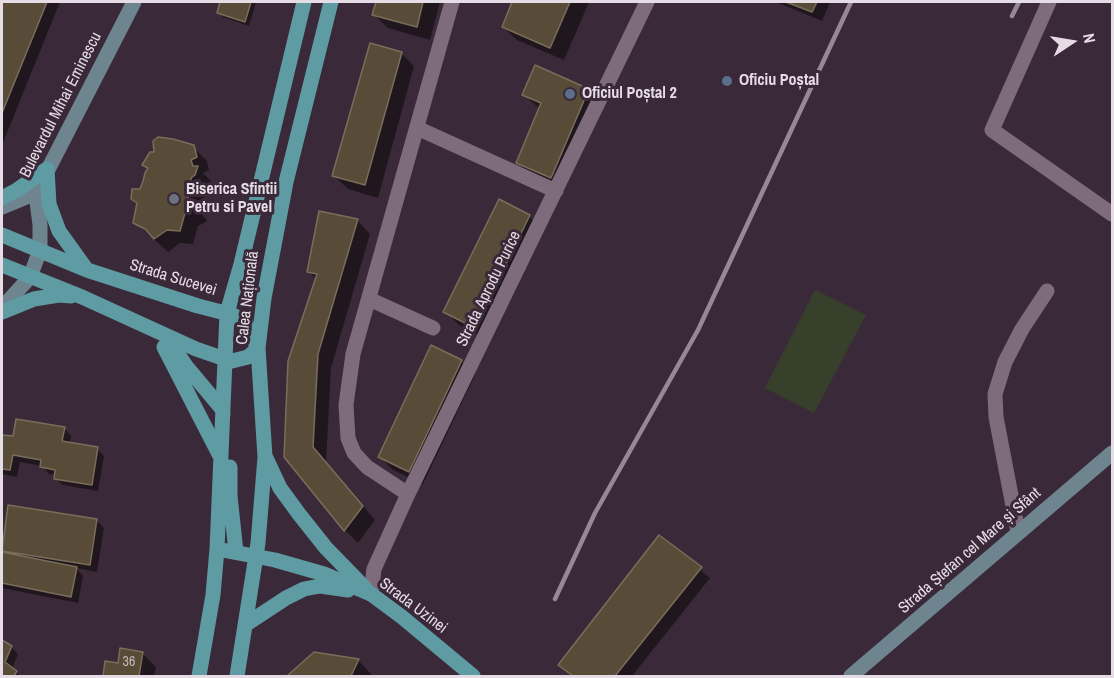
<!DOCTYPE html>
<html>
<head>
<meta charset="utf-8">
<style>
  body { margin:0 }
  #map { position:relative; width:1114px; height:678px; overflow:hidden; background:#3a2a39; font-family:"Archivo Narrow",sans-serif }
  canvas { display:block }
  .frame { position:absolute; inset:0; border:3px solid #e6dce6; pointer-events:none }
  .north { position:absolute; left:1042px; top:12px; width:60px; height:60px; -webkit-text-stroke:4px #3a2a39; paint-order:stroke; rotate:78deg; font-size:16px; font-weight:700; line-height:24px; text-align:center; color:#e6dce6 }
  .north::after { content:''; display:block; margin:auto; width:21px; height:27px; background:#e6dce6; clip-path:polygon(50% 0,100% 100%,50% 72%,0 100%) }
</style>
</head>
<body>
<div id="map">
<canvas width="1114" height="678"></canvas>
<div class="frame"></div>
<div class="north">N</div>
</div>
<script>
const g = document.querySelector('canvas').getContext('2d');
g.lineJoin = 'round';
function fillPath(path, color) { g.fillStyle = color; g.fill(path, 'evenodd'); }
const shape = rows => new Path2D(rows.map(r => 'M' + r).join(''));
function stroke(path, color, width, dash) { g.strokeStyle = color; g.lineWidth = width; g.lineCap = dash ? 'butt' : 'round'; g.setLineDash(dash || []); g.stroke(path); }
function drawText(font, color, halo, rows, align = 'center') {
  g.font = font + ' "Archivo Narrow",sans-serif'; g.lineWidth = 6; g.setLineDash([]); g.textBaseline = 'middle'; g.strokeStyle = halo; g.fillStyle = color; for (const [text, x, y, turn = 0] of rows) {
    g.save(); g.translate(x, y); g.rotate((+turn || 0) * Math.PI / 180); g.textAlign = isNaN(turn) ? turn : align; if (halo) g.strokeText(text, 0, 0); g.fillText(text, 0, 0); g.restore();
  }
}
const green = shape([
  [815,290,866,315,814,413,765,388]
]);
const shadow = shape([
  [2,2,60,2,2,145],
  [221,2,256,2,249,26,223,17,219,12],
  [378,2,440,2,430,40,388,28,374,15],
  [514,2,589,2,564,60,517,40,503,27],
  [776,2,830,2,822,21],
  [401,53,414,66,378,198,348,189,334,176],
  [588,90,602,103,564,190,531,176,517,162,540,109,524,95],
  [193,147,207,161,209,170,203,173,211,181,208,188,204,192,204,201,200,205,202,215,207,220,206,222,198,226,193,244,180,243,168,252,135,222,138,205,132,199,141,191,149,170,144,165],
  [529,216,543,230,489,340,459,325,445,311],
  [357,220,370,234,331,368,326,462,375,520,358,543,345,530,286,457,317,280,309,272],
  [461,361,475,375,423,484,393,470,380,457],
  [64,428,71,436,70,444,97,449,104,456,98,491,63,485,55,478,56,475,49,474,42,466,20,462,17,477,2,474,2,436,14,438],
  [97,521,104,528,97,572,76,568,83,576,78,603,2,588,2,554,8,555,2,550],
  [660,537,710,578,632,676,573,676,560,665],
  [2,642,11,647,18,654,12,669,20,676,2,676],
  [142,653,156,667,154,676,104,676,107,663,119,665],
  [314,653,358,660,371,674,370,676,289,676]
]);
const building = shape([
  [2,2,47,2,2,113,2,2],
  [220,2,251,2,245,22,217,13,220,2],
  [376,2,423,2,417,27,372,15,376,2],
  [512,2,570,2,550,48,502,27,512,2],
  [786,2,817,2,812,12,786,2],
  [370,43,402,52,365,185,332,176,370,43],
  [535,65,589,89,551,178,516,163,541,103,522,95,535,65],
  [158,137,173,139,194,145,197,157,191,160,193,166,198,166,195,175,191,178,191,187,187,191,189,202,194,205,193,209,185,213,180,231,167,230,154,239,145,229,133,223,137,203,131,199,132,189,140,189,143,181,145,173,148,168,142,165,150,152,154,152,153,141,158,137],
  [499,199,530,215,475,328,443,312,499,199],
  [319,211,358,219,318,354,313,447,363,506,344,531,284,457,288,361,317,274,307,272,319,211],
  [431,345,462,360,409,472,378,457,431,345],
  [16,419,65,427,62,441,98,447,92,485,54,479,55,470,40,467,41,460,13,455,10,470,2,469,2,435,13,436,16,419],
  [8,505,97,519,90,565,2,551,8,505],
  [659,535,702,567,615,676,573,676,558,665,659,535],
  [2,552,77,567,71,597,2,583,2,552],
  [2,640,12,646,5,662,17,671,14,676,2,676,2,640],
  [120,648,143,652,139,676,103,676,105,661,118,663,120,648],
  [314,652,359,659,351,676,287,676,314,652]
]);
const street = shape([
  [1049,2,992,130,1112,214],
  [417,128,556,191],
  [369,299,433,328],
  [408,494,367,467,354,453,348,438,346,405,353,354,452,2],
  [1018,532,996,417,995,394,1005,362,1022,329,1047,291],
  [371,594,374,569,408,494,647,2]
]);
const secondary = shape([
  [2,207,36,193],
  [2,308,30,277,40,250,40,225,36,193,134,2],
  [851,676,1112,453]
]);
const primary = shape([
  [47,169,49,204,59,231,87,270],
  [2,198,17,190,47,169],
  [2,235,87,270,198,306,233,315,246,324,258,348],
  [2,265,82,297,196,349,225,359,232,361,248,357,258,348],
  [2,312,34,299,59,295,71,296],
  [165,335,186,366,222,409,223,414],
  [164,347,219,454],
  [266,458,280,488,299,514,326,548,365,588],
  [230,467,230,496,236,552],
  [217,549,275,560,324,574,371,594,402,617,473,676],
  [245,625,286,598,304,589,320,586,348,590],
  [199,676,213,595,217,549,227,313,241,264,304,2],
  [237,676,258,543,265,457,258,348,264,298,286,182,331,2]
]);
const rail = shape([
  [1012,16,1019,2],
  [555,599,595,513,698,330,851,2]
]);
const markers = [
  [727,81,6,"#5c6f8a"],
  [570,94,6,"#5c6f8a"],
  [174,199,6,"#6b7280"]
];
const numberNames = [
  ["36",129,662]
];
const poiNames = [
  ["Oficiu Poștal",739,81],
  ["Oficiul Poștal 2",582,94],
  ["Biserica Sfintii",186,190],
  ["Petru si Pavel",186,208]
];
const streetNames = [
  ["Bulevardul Mihai Eminescu",61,105,-63],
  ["Strada Sucevei",173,278,17],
  ["Strada Aprodu Purice",489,289,-64],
  ["Calea Națională",248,298,-83],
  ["Strada Ștefan cel Mare și Sfânt",970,551,-41],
  ["Strada Uzinei",413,606,37]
];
fillPath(green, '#36402b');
fillPath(shadow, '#0007');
fillPath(building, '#584c39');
stroke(building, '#7a6d59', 1.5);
stroke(street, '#7e6c7d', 15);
stroke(secondary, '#6e848f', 15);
stroke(primary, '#5e9ba2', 15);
stroke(rail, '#968995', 4.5);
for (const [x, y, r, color] of markers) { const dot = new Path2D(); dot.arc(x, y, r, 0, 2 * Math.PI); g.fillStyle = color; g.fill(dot); stroke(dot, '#3a2a39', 2); }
drawText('14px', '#c2b8bb', null, numberNames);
drawText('bold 16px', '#e6dce6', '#3a2a39', poiNames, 'left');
drawText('16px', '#e6dce6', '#3a2a39', streetNames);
</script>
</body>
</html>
